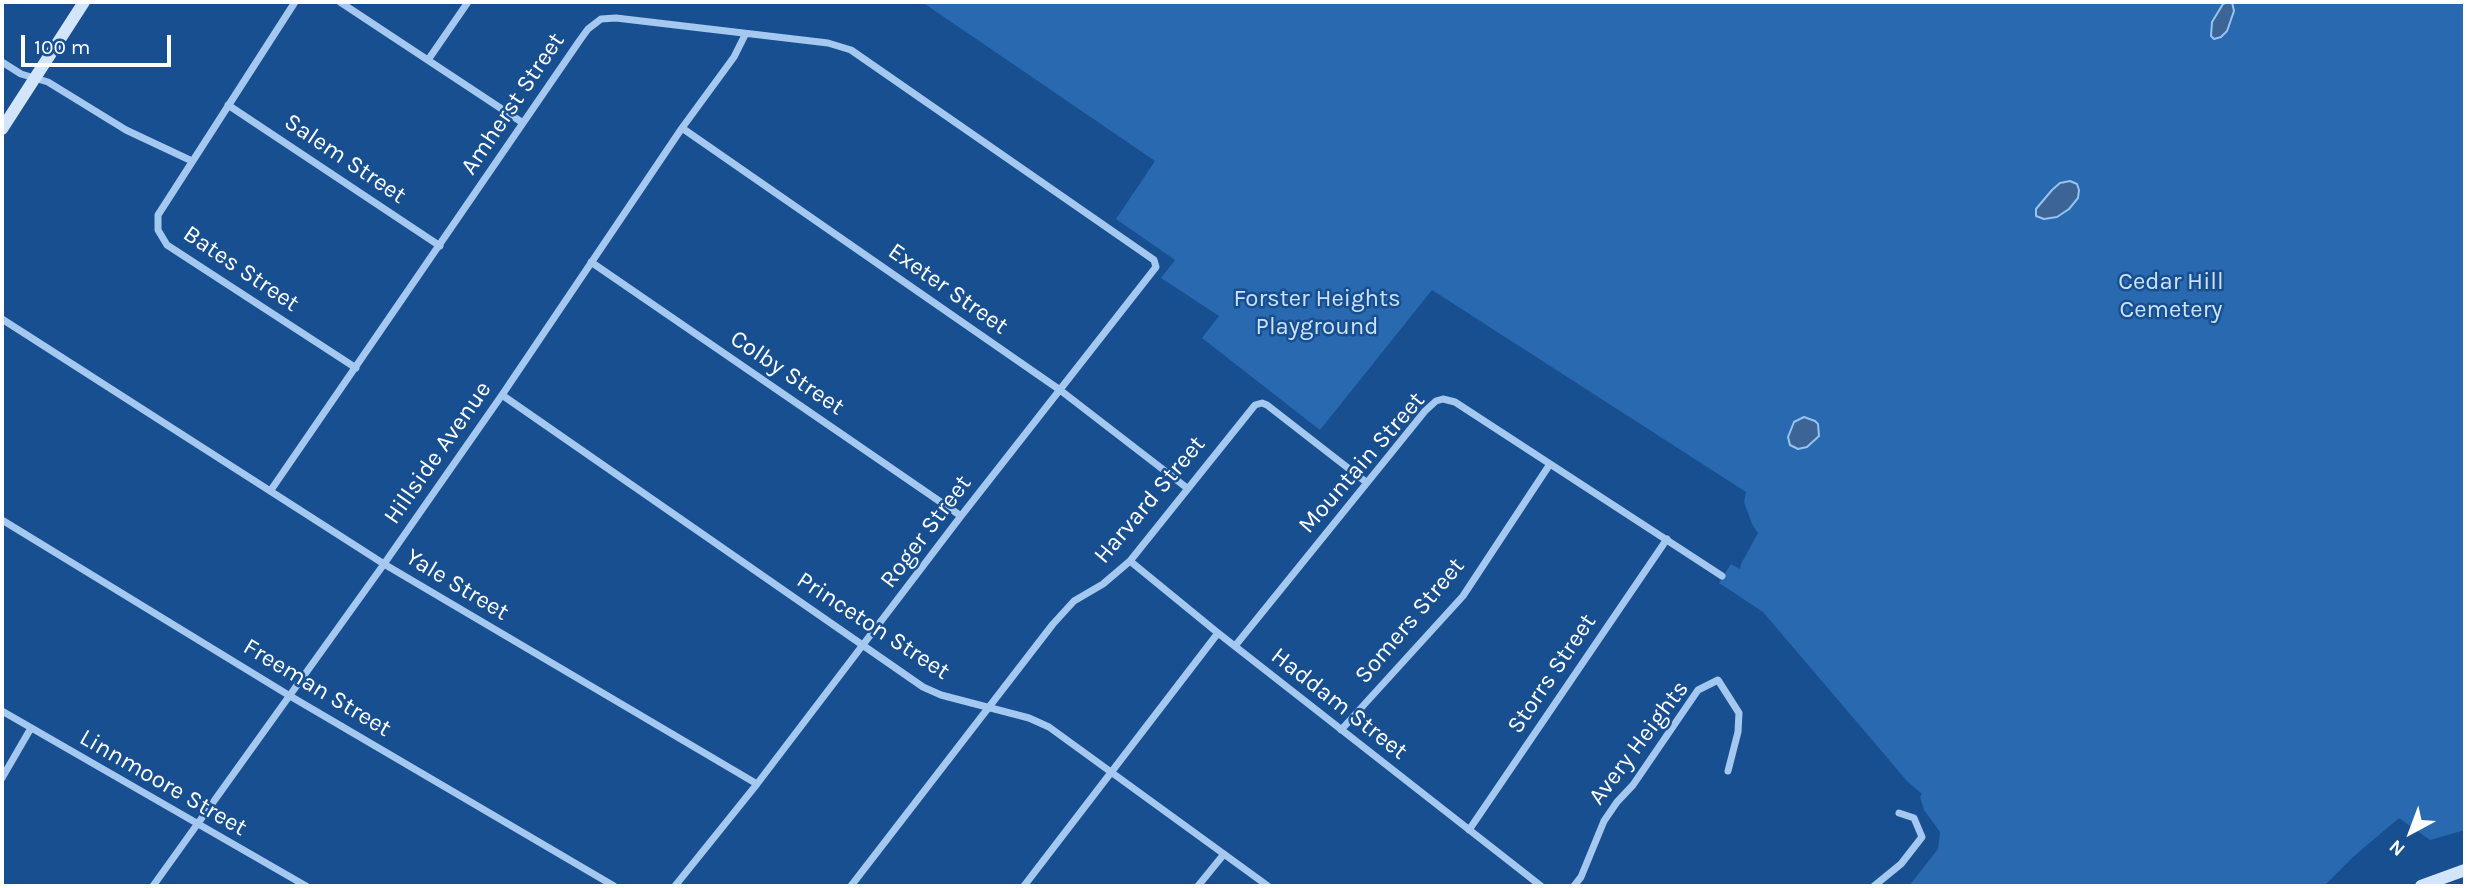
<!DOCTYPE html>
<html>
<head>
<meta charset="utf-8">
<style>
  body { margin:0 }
  #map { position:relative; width:2467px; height:888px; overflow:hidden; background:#174f90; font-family:Karla,sans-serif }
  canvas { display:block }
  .frame { position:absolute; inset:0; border:4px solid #fff; pointer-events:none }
  .north { position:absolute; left:2376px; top:797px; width:70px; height:70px; -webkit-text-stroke:5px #174f90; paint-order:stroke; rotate:221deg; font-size:19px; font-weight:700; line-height:28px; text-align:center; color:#fff }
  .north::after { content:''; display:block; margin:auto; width:24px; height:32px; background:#fff; clip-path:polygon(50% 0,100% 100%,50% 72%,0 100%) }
  .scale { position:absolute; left:21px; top:35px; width:150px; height:32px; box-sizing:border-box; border:4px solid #fff; border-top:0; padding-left:9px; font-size:21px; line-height:24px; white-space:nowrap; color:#fff; -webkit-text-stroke:5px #174f90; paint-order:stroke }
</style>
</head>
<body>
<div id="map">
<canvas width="2467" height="888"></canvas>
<div class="frame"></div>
<div class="north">N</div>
<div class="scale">100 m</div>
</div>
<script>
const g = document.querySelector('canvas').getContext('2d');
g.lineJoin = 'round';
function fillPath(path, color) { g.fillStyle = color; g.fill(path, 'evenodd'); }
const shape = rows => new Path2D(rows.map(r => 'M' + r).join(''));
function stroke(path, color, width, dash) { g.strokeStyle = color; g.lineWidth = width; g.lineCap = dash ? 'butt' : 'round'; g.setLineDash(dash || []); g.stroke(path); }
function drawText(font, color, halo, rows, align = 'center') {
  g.font = font + ' Karla,sans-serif'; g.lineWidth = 5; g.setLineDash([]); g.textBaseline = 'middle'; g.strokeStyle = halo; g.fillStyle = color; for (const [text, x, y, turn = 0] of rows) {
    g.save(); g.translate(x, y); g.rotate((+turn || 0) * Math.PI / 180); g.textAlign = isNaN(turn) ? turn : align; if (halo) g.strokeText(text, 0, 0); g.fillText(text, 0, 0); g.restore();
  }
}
const green = shape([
  [922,2,2465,2,2465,830,2430,840,2399,818,2353,857,2324,886,1909,886,1938,849,1940,832,1924,810,1920,797,1922,794,1907,781,1763,612,1719,583,1731,564,1740,569,1741,564,1758,533,1752,524,1744,502,1746,492,1432,290,1320,430,1202,338,1219,316,1161,278,1175,260,1116,219,1155,161]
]);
const water = shape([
  [2227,2,2232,2,2234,11,2227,31,2221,37,2214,39,2211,36,2212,22,2223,4,2227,2],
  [2070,181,2077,184,2079,190,2078,198,2069,209,2057,217,2044,219,2036,216,2036,209,2052,190,2060,183,2070,181],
  [1804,417,1815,421,1818,424,1819,436,1807,447,1798,449,1790,445,1788,437,1794,422,1804,417]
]);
const street = shape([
  [295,2,158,215,158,230,167,245,356,368],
  [340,2,523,123],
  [428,60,468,2],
  [2,62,21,74,48,82,126,130,192,161],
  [228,105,440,246],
  [682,128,1060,390,1187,488],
  [591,262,961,516],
  [2,319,384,564,757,784],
  [502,395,923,687,941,695,1029,718,1049,727,1268,886],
  [271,490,580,40,588,29,601,19,616,18,828,43,851,50,1154,260,1156,267,961,516,757,784,675,886],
  [2,520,290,696,614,886],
  [1130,561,1218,633,1541,886],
  [1235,646,1425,411,1436,401,1443,399,1455,402,1722,576],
  [2,711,306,886],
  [1341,730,1463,596,1550,464],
  [2,778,31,728],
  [1469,830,1667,539],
  [153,886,384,564,502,395,682,128,734,57,745,35],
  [851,886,1053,624,1074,601,1103,584,1130,561,1255,405,1262,403,1267,405,1366,482],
  [1024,886,1218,633],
  [1198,886,1224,854],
  [1574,886,1581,877,1604,821,1617,802,1633,785,1698,690,1718,680,1739,713,1738,732,1728,771],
  [1874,886,1901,864,1922,837,1914,818,1899,813]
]);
const secondary = shape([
  [2,129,84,2],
  [2421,886,2465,870]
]);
const streetNames = [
  ["Amherst Street",513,104,-56],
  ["Salem Street",345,159,34],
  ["Bates Street",241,269,34],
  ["Exeter Street",948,289,35],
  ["Colby Street",787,373,34],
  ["Hillside Avenue",438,453,-55],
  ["Mountain Street",1362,463,-49],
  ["Harvard Street",1150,500,-50],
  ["Roger Street",926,532,-53],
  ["Yale Street",457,585,31],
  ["Somers Street",1410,621,-50],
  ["Princeton Street",873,626,33],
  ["Storrs Street",1552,674,-56],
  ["Freeman Street",317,688,31],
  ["Haddam Street",1339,704,38],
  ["Avery Heights",1639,743,-53],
  ["Linnmoore Street",163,783,30]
];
const parkNames = [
  ["Cedar Hill",2171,282],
  ["Cemetery",2171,310],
  ["Forster Heights",1317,299],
  ["Playground",1317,327]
];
fillPath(green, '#2969af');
fillPath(water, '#3c6494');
stroke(water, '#97c3f2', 2);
stroke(street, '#a4c8f0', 7);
stroke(secondary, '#d2e5fb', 12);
drawText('24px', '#fff', '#174f90', streetNames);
drawText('24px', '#cbe2fb', '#174f90', parkNames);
</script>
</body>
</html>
